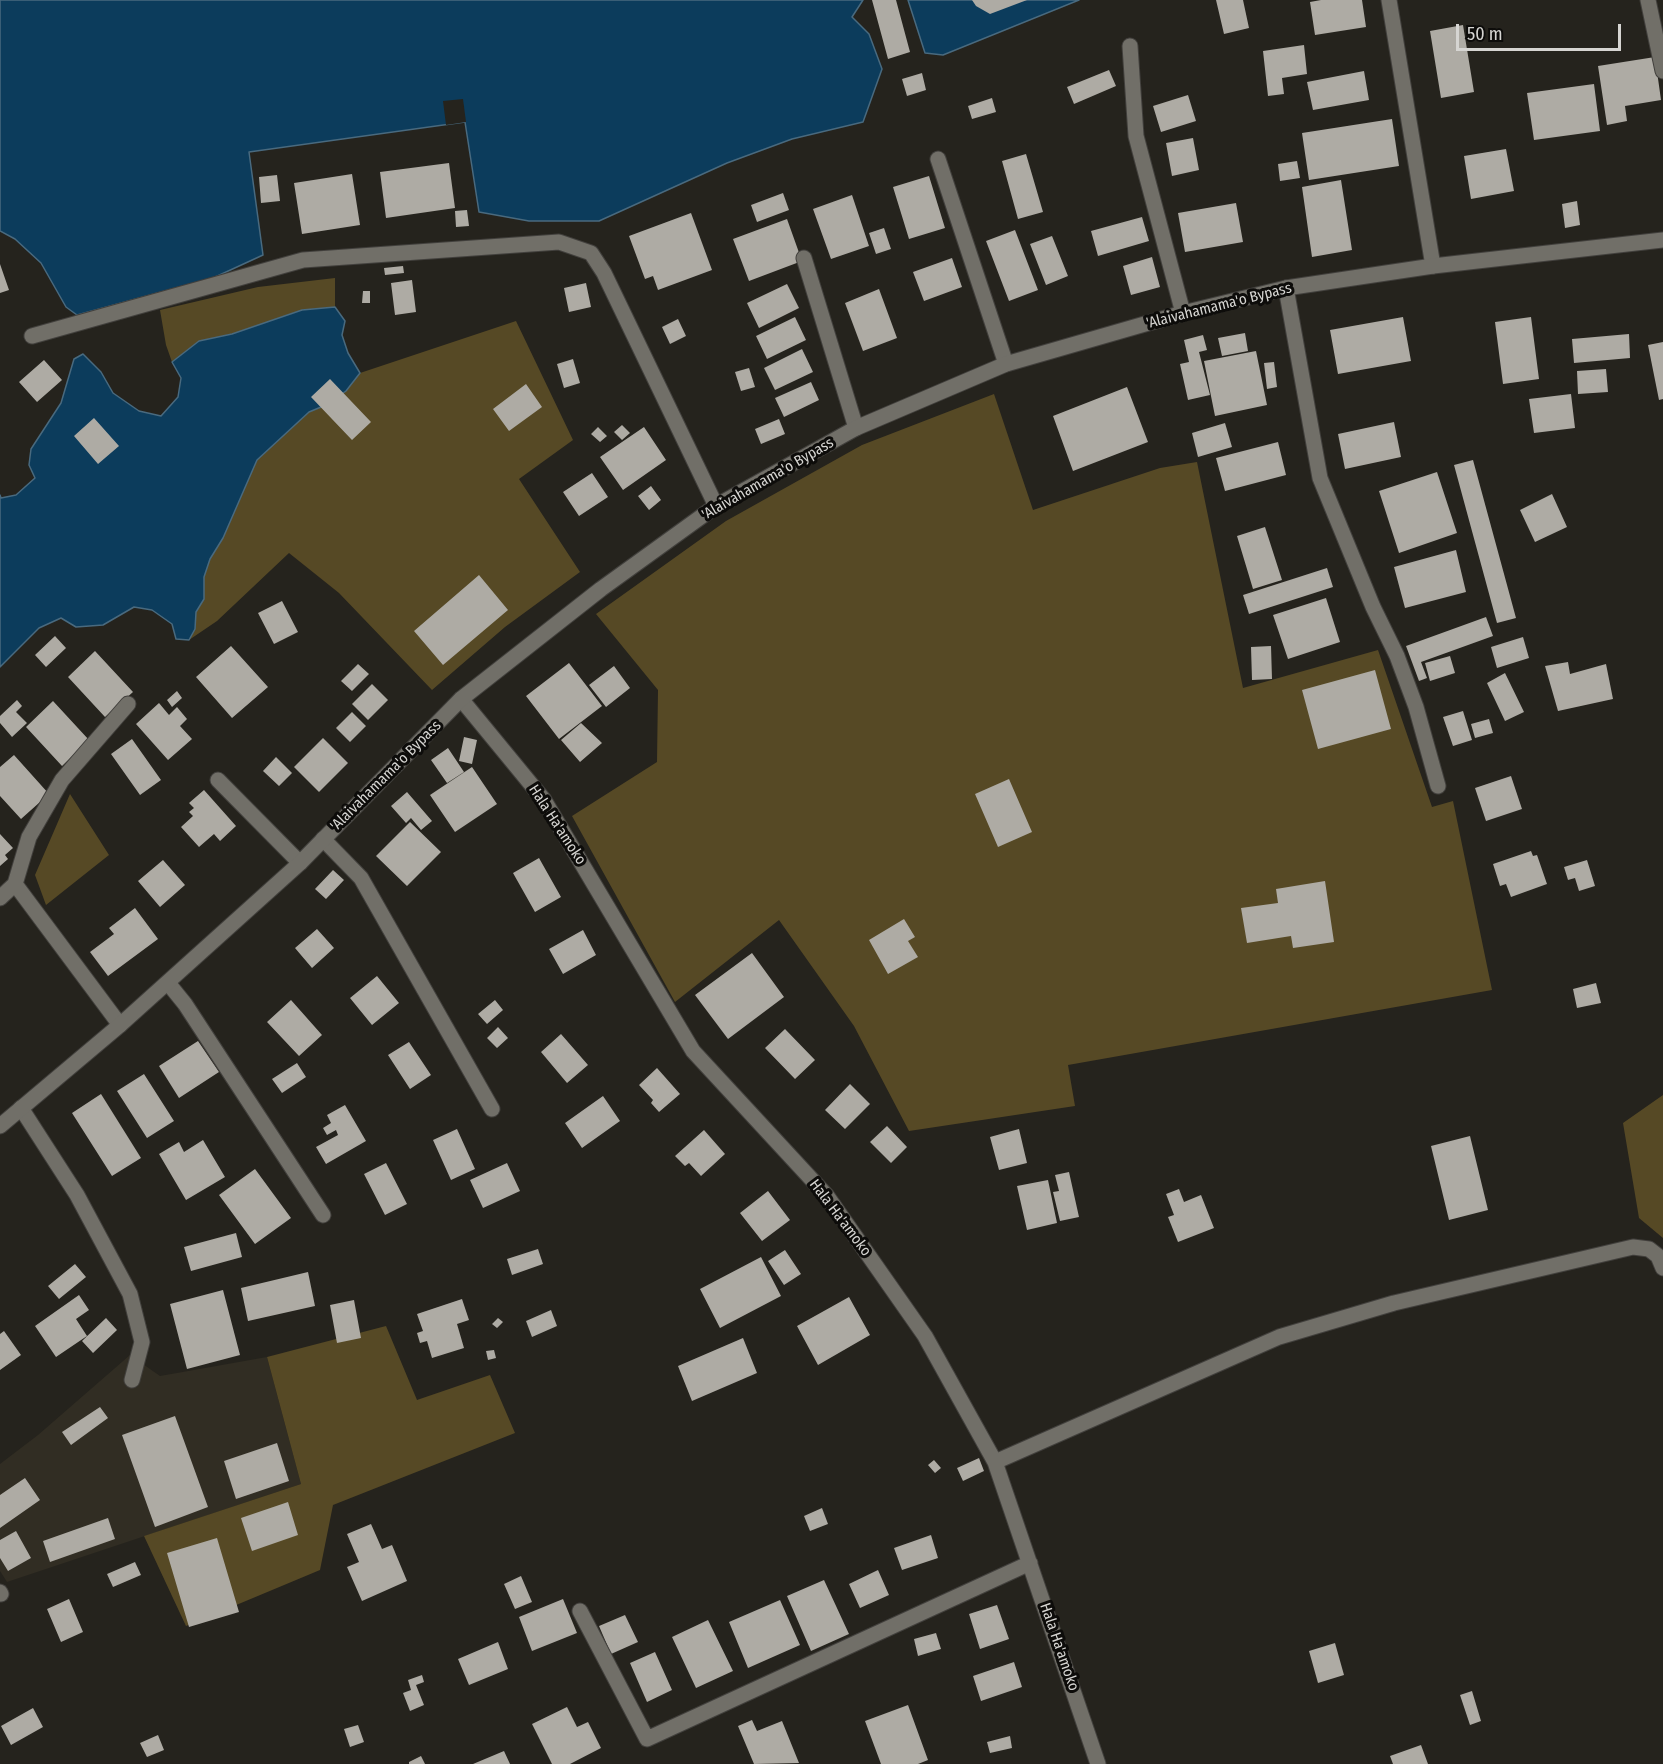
<!DOCTYPE html>
<html>
<head>
<meta charset="utf-8">
<style>
  body { margin:0 }
  #map { position:relative; width:1663px; height:1764px; overflow:hidden; background:#25231d; font-family:"Fira Sans Condensed",sans-serif }
  canvas { display:block }
  .scale { position:absolute; left:1456px; top:24px; width:165px; height:27px; box-sizing:border-box; border:3px solid #d6d5d2; border-top:0; padding-left:8px; font-size:18px; line-height:21px; white-space:nowrap; color:#d6d5d2; -webkit-text-stroke:4px #0d0c0a; paint-order:stroke }
</style>
</head>
<body>
<div id="map">
<canvas width="1663" height="1764"></canvas>
<div class="scale">50 m</div>
</div>
<script>
const g = document.querySelector('canvas').getContext('2d');
g.lineJoin = 'round';
function fillPath(path, color) { g.fillStyle = color; g.fill(path, 'evenodd'); }
const shape = rows => new Path2D(rows.map(r => 'M' + r).join(''));
function stroke(path, color, width, dash) { g.strokeStyle = color; g.lineWidth = width; g.lineCap = dash ? 'butt' : 'round'; g.setLineDash(dash || []); g.stroke(path); }
function drawText(font, color, halo, rows, align = 'center') {
  g.font = font + ' "Fira Sans Condensed",sans-serif'; g.lineWidth = 6; g.setLineDash([]); g.textBaseline = 'middle'; g.strokeStyle = halo; g.fillStyle = color; for (const [text, x, y, turn = 0] of rows) {
    g.save(); g.translate(x, y); g.rotate((+turn || 0) * Math.PI / 180); g.textAlign = isNaN(turn) ? turn : align; if (halo) g.strokeText(text, 0, 0); g.fillText(text, 0, 0); g.restore();
  }
}
const built = shape([
  [130,1355,160,1376,267,1357,301,1484,7,1582,0,1571,0,1464,38,1435]
]);
const green = shape([
  [335,278,335,307,302,310,232,334,199,341,172,362,166,345,160,310,258,287],
  [516,321,573,440,519,479,580,572,505,627,432,690,339,593,289,553,217,621,189,640,176,639,172,624,152,610,134,607,103,625,76,627,61,618,39,628,0,667,0,536,246,482,257,460,309,412,326,405,346,391,360,373],
  [994,394,1033,510,1160,468,1197,462,1243,688,1378,650,1432,807,1453,801,1492,990,1068,1065,1075,1106,909,1131,854,1026,779,920,675,1002,572,816,657,762,658,690,596,614,726,521,862,445],
  [70,794,109,855,46,905,35,875],
  [1663,1095,1663,1238,1639,1218,1623,1123],
  [386,1326,417,1400,490,1375,515,1433,333,1505,320,1570,186,1626,144,1536,301,1484,267,1357]
]);
const water = shape([
  [0,0,863,0,852,17,869,34,882,69,863,122,792,139,727,163,599,221,529,221,479,212,465,122,249,152,263,255,213,278,77,315,66,307,41,263,15,239,0,231,0,0],
  [908,0,1079,0,943,55,925,53,908,0],
  [335,307,345,321,342,335,348,353,360,373,346,391,326,405,309,412,257,460,223,538,210,559,204,577,204,599,196,612,195,629,189,640,176,639,172,624,152,610,134,607,103,625,76,627,61,618,39,628,0,667,0,495,1,498,16,495,35,478,29,465,31,449,61,403,74,359,83,354,101,372,113,393,139,411,161,416,178,397,181,378,172,362,199,341,232,334,302,310,335,307]
]);
const pier = shape([
  [463,99,466,122,446,125,443,101]
]);
const building = shape([
  [872,0,896,0,910,52,888,59],
  [972,0,1027,0,990,14,976,6],
  [1216,0,1243,0,1249,28,1224,34],
  [1321,0,1362,0,1366,27,1315,35,1310,2],
  [1463,25,1474,92,1441,98,1430,31],
  [1304,45,1307,74,1282,78,1284,94,1268,96,1263,51],
  [1655,57,1661,100,1625,106,1627,121,1607,125,1598,66],
  [1109,70,1116,86,1074,104,1067,87],
  [1364,71,1369,100,1313,110,1307,82],
  [922,73,926,90,907,96,902,79],
  [1594,84,1600,131,1534,140,1527,93],
  [1188,95,1196,121,1161,132,1153,106],
  [992,98,996,112,972,119,968,106],
  [1392,119,1399,166,1309,180,1302,133],
  [1193,138,1199,170,1172,176,1166,143],
  [1506,149,1514,191,1471,199,1464,156],
  [1026,154,1043,212,1018,219,1002,161],
  [1297,161,1300,178,1280,181,1278,164],
  [449,163,455,208,386,218,380,172],
  [352,174,360,225,302,234,294,183],
  [277,175,280,201,261,203,259,177],
  [929,176,945,228,909,239,893,187],
  [1341,180,1352,250,1312,257,1302,187],
  [783,193,789,210,757,222,751,205],
  [852,195,869,246,831,259,813,209],
  [1577,201,1580,225,1565,228,1562,204],
  [1236,203,1243,242,1185,252,1178,213],
  [467,210,469,226,456,227,455,211],
  [691,213,712,270,658,290,653,276,645,279,629,236],
  [1142,217,1149,241,1098,256,1091,231],
  [787,219,802,261,749,281,733,239],
  [884,228,891,249,876,254,869,233],
  [1015,230,1038,290,1009,301,986,241],
  [1052,236,1068,276,1046,285,1030,244],
  [1152,257,1160,287,1131,295,1123,266],
  [952,258,962,287,924,301,913,272],
  [0,264,9,290,0,293],
  [403,266,404,273,385,275,384,268],
  [412,280,416,312,395,315,391,283],
  [586,283,591,307,569,312,564,288],
  [787,284,799,308,759,328,747,303],
  [879,289,897,338,863,351,845,303],
  [363,291,370,291,370,303,362,303],
  [795,317,806,340,767,359,756,336],
  [1403,317,1411,361,1338,374,1330,330],
  [1531,317,1539,379,1503,384,1495,322],
  [678,319,686,336,670,344,662,327],
  [1245,333,1248,351,1222,356,1218,338],
  [1629,334,1630,358,1574,363,1572,339],
  [1203,335,1207,350,1199,352,1210,395,1188,400,1180,364,1189,362,1184,340],
  [1663,342,1663,399,1659,400,1648,345],
  [802,349,813,372,775,390,764,368],
  [1256,351,1267,405,1215,416,1204,361],
  [573,359,580,383,564,388,557,364],
  [44,360,62,380,37,402,19,382],
  [1274,362,1277,387,1267,389,1264,363],
  [749,368,755,387,741,391,735,372],
  [1606,369,1608,392,1578,394,1577,371],
  [330,379,371,422,352,440,311,397],
  [811,382,819,400,784,417,775,398],
  [526,384,542,407,509,431,493,409],
  [1127,387,1148,442,1073,471,1053,416],
  [1571,394,1575,428,1534,433,1529,399],
  [94,418,119,446,98,464,74,436],
  [779,419,785,434,761,444,755,429],
  [1394,422,1401,457,1345,469,1338,434],
  [1225,423,1232,447,1198,457,1192,433],
  [622,425,630,433,622,440,614,432],
  [598,427,607,436,600,442,591,434],
  [644,427,666,460,623,490,600,457],
  [1278,442,1286,475,1225,491,1216,458],
  [1473,460,1516,618,1497,623,1454,465],
  [1437,472,1457,533,1399,553,1379,491],
  [592,473,608,497,579,516,563,492],
  [651,486,661,500,649,510,638,496],
  [1552,494,1567,527,1535,542,1520,510],
  [1265,527,1282,580,1253,589,1237,536],
  [1456,550,1466,592,1405,608,1394,567],
  [1327,568,1333,587,1249,614,1243,595],
  [479,575,508,610,443,665,414,631],
  [1326,598,1340,642,1288,659,1273,615],
  [282,601,298,632,274,644,258,613],
  [1486,617,1493,636,1421,662,1427,678,1419,681,1406,646],
  [55,636,66,648,46,667,35,655],
  [1523,637,1529,658,1497,668,1491,647],
  [231,646,268,687,232,718,196,677],
  [1271,646,1272,679,1252,680,1251,647],
  [95,651,133,692,105,717,68,677],
  [1450,656,1455,673,1430,681,1425,663],
  [1568,662,1570,674,1606,664,1613,699,1558,711,1545,666],
  [569,663,602,706,559,739,526,696],
  [358,664,369,674,352,691,341,681],
  [614,666,630,688,606,707,589,685],
  [1375,670,1391,729,1318,749,1302,690],
  [1505,673,1524,712,1505,721,1487,683],
  [372,684,388,700,368,720,352,704],
  [177,691,182,698,172,707,167,700],
  [17,700,22,706,16,712,27,723,12,737,0,723,0,716],
  [53,701,89,740,62,766,26,727],
  [159,703,169,715,177,707,187,719,180,726,192,739,168,760,136,724],
  [1463,711,1472,740,1453,746,1443,717],
  [352,712,366,726,350,742,336,728],
  [1489,719,1493,733,1475,738,1471,724],
  [581,723,602,743,580,762,561,740],
  [464,737,477,740,472,764,459,761],
  [323,738,348,763,319,792,294,767],
  [132,739,161,780,140,795,111,754],
  [448,748,464,772,447,783,431,760],
  [14,755,49,794,21,819,0,796,0,767],
  [276,757,292,773,279,786,263,771],
  [472,767,497,804,455,832,430,795],
  [1511,776,1522,809,1486,821,1475,788],
  [1009,779,1032,832,998,847,975,794],
  [204,790,236,826,220,841,214,834,199,847,181,827,193,816,189,812,194,808,189,803],
  [407,792,432,821,421,830,411,818,406,823,391,806],
  [410,822,441,852,407,886,376,856],
  [0,834,13,848,5,855,8,859,0,866],
  [1531,851,1533,856,1537,855,1547,884,1511,897,1506,884,1500,886,1493,864],
  [539,858,561,897,535,912,513,873],
  [163,860,185,885,160,907,138,881],
  [1587,860,1595,886,1579,891,1575,878,1568,880,1564,867],
  [333,870,344,880,326,899,315,889],
  [1325,881,1334,942,1293,948,1291,936,1247,943,1241,908,1278,903,1276,889],
  [135,908,158,939,108,976,90,952,114,934,109,928],
  [904,919,915,937,908,941,918,957,888,974,869,940],
  [317,929,334,948,312,968,295,948],
  [583,930,596,955,563,974,549,949],
  [752,953,784,997,728,1039,695,995],
  [377,976,399,1003,372,1025,350,998],
  [1596,983,1601,1003,1577,1008,1573,989],
  [291,1000,322,1035,299,1056,267,1022],
  [495,1000,503,1010,487,1024,478,1014],
  [498,1027,508,1038,497,1048,487,1038],
  [785,1029,815,1060,795,1079,765,1048],
  [561,1034,588,1065,567,1083,541,1052],
  [198,1041,219,1072,179,1098,159,1066],
  [409,1042,431,1075,410,1089,388,1055],
  [297,1063,306,1077,282,1093,272,1079],
  [657,1068,680,1094,659,1112,651,1103,653,1100,639,1085],
  [144,1074,174,1121,147,1138,117,1091],
  [850,1084,870,1104,845,1129,825,1110],
  [101,1094,141,1158,112,1176,72,1113],
  [603,1096,620,1121,582,1148,565,1123],
  [345,1105,366,1141,326,1164,316,1147,338,1135,336,1130,327,1135,323,1128,331,1123,327,1115],
  [887,1126,907,1147,891,1163,870,1142],
  [457,1129,475,1169,451,1180,433,1140],
  [1019,1129,1027,1163,999,1170,990,1137],
  [704,1130,725,1154,701,1176,689,1163,685,1166,675,1156],
  [1470,1136,1488,1210,1449,1220,1431,1146],
  [203,1140,225,1177,186,1200,159,1154,179,1142,184,1152],
  [386,1163,407,1204,385,1215,364,1174],
  [507,1163,520,1191,483,1208,470,1180],
  [255,1169,291,1218,255,1244,219,1195],
  [1069,1172,1079,1217,1060,1221,1053,1192,1059,1191,1055,1175],
  [1048,1180,1057,1223,1027,1230,1017,1186],
  [1179,1189,1184,1202,1201,1195,1214,1228,1178,1242,1168,1217,1174,1215,1166,1194],
  [768,1191,790,1220,762,1241,740,1213],
  [236,1233,242,1257,191,1271,184,1247],
  [538,1249,543,1264,512,1275,507,1259],
  [785,1250,801,1274,784,1285,768,1261],
  [761,1257,781,1296,720,1328,700,1289],
  [75,1264,86,1277,59,1299,48,1286],
  [308,1272,315,1306,248,1321,241,1288],
  [223,1290,240,1355,187,1369,170,1304],
  [79,1295,89,1310,76,1319,87,1336,56,1357,35,1326],
  [849,1297,870,1335,818,1365,797,1326],
  [462,1299,469,1320,457,1324,464,1348,432,1358,427,1341,420,1343,417,1333,423,1331,417,1314],
  [354,1300,361,1338,337,1343,330,1305],
  [551,1310,557,1326,532,1337,526,1321],
  [106,1318,117,1330,93,1353,82,1341],
  [498,1318,503,1322,497,1328,492,1324],
  [4,1331,21,1355,0,1370,0,1334],
  [743,1338,757,1373,692,1401,678,1366],
  [494,1350,496,1358,488,1360,486,1351],
  [100,1407,108,1418,71,1445,62,1432],
  [175,1416,208,1507,155,1527,122,1435],
  [277,1443,289,1481,236,1499,224,1461],
  [979,1458,984,1471,963,1481,957,1468],
  [934,1460,941,1468,935,1473,928,1465],
  [25,1478,40,1500,0,1528,0,1495],
  [288,1502,298,1535,252,1551,241,1518],
  [822,1508,828,1524,810,1531,804,1516],
  [108,1518,115,1539,50,1562,43,1541],
  [371,1524,382,1549,392,1545,407,1581,362,1601,347,1567,359,1562,347,1534],
  [16,1531,31,1558,8,1571,0,1558,0,1540],
  [931,1535,938,1558,902,1570,894,1548],
  [217,1538,239,1612,189,1627,167,1553],
  [135,1562,141,1575,113,1587,107,1574],
  [878,1570,889,1595,860,1608,849,1584],
  [521,1576,532,1602,515,1609,504,1584],
  [824,1580,849,1634,811,1651,787,1596],
  [69,1599,83,1632,61,1642,47,1609],
  [563,1599,577,1633,532,1651,519,1617],
  [780,1600,800,1645,748,1668,729,1622],
  [997,1605,1009,1639,980,1649,969,1614],
  [625,1615,638,1642,611,1654,599,1626],
  [708,1620,733,1671,696,1688,672,1637],
  [936,1633,941,1649,918,1656,914,1639],
  [498,1642,508,1669,469,1685,458,1659],
  [1335,1643,1344,1675,1318,1683,1309,1651],
  [655,1652,672,1690,647,1702,630,1663],
  [1014,1662,1022,1687,981,1701,973,1676],
  [422,1675,424,1682,416,1685,424,1705,410,1711,403,1693,411,1690,408,1680],
  [1472,1691,1481,1721,1470,1725,1460,1695],
  [908,1705,928,1760,918,1764,881,1764,865,1721],
  [567,1707,577,1727,588,1722,601,1748,570,1764,552,1764,532,1724],
  [33,1708,43,1727,11,1745,1,1726],
  [752,1720,757,1731,782,1721,799,1763,754,1764,738,1726],
  [358,1725,364,1742,350,1747,344,1729],
  [158,1735,164,1750,147,1757,140,1743],
  [1010,1736,1012,1748,990,1753,987,1742],
  [1421,1745,1428,1764,1393,1764,1390,1756],
  [504,1751,510,1764,473,1764],
  [421,1756,425,1764,409,1764,409,1762]
]);
const minor = shape([
  [1389,0,1433,266],
  [1648,0,1663,71],
  [1130,46,1136,136,1183,313],
  [938,159,1006,364],
  [804,258,856,428],
  [1286,288,1320,478,1373,607,1397,656,1416,707,1438,786],
  [32,336,303,260,559,242,591,253,604,273,716,506],
  [461,699,544,800,693,1051,827,1196,925,1336,995,1462,1098,1764],
  [218,780,300,863],
  [323,839,361,878,492,1109],
  [15,884,120,1025],
  [0,898,15,884,29,837,62,780,128,704],
  [168,983,185,1004,323,1215],
  [21,1108,77,1195,130,1294,142,1342,132,1380],
  [995,1462,1279,1337,1394,1303,1633,1247,1649,1249,1658,1256,1663,1268],
  [0,1592,1,1594],
  [580,1611,647,1739,1030,1563]
]);
const secondary = shape([
  [0,1126,120,1025,300,863,461,699,601,589,716,506,856,428,1006,364,1183,313,1286,288,1433,266,1663,240]
]);
const streetNames = [
  ["'Alaivahamama'o Bypass",1219,306,-14],
  ["'Alaivahamama'o Bypass",768,479,-30],
  ["'Alaivahamama'o Bypass",386,776,-45],
  ["Hala Ha'amoko",557,825,57],
  ["Hala Ha'amoko",840,1218,53],
  ["Hala Ha'amoko",1059,1647,71]
];
fillPath(built, '#312d23');
fillPath(green, '#564925');
fillPath(water, '#0c3c5c');
stroke(water, '#496a7f', 1.5);
fillPath(pier, '#25231d');
fillPath(building, '#aeaba4');
stroke(minor, '#42403d', 17);
stroke(secondary, '#42403d', 17);
stroke(minor, '#716f68', 15);
stroke(secondary, '#716f68', 15);
drawText('15px', '#d6d5d2', '#0d0c0a', streetNames);
</script>
</body>
</html>
